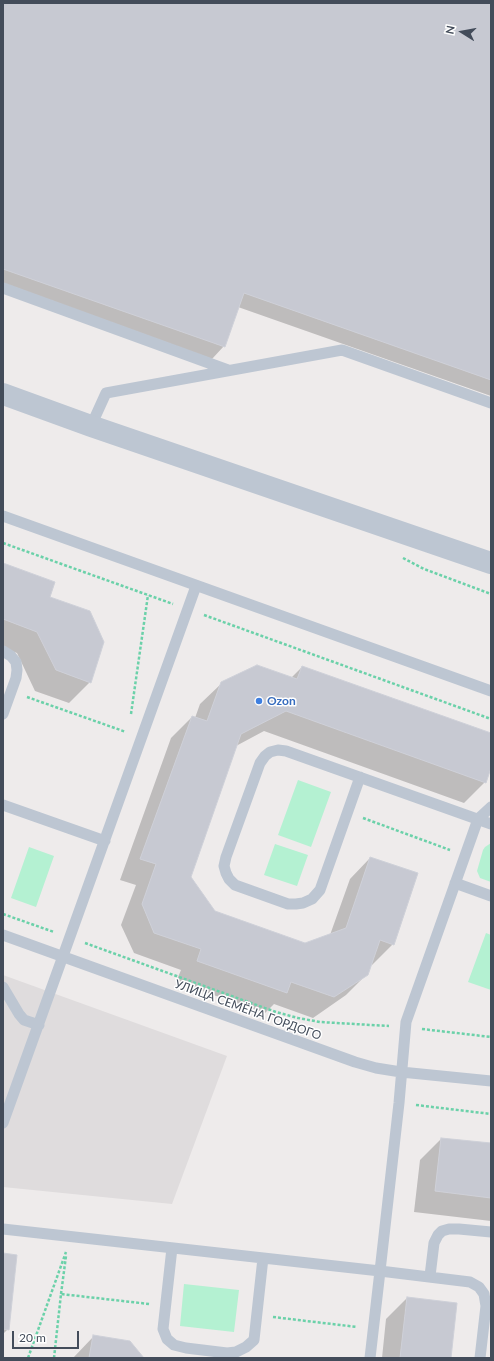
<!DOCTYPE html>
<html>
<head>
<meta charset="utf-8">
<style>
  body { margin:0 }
  #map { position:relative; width:494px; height:1361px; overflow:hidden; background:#eeebeb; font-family:Lato,sans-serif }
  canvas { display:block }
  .frame { position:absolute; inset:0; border:4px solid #434c5a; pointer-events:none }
  .north { position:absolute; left:442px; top:12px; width:40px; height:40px; -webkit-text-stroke:3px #fff; paint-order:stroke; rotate:281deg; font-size:11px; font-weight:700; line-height:16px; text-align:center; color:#434c5a }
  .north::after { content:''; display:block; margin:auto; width:14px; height:18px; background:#434c5a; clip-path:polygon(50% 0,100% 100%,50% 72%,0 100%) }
  .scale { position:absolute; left:12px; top:1331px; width:67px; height:18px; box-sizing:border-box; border:2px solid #434c5a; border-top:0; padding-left:5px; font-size:12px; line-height:14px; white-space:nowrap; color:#434c5a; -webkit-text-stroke:3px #fff; paint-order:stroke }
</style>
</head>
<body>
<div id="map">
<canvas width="494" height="1361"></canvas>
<div class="frame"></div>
<div class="north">N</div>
<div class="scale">20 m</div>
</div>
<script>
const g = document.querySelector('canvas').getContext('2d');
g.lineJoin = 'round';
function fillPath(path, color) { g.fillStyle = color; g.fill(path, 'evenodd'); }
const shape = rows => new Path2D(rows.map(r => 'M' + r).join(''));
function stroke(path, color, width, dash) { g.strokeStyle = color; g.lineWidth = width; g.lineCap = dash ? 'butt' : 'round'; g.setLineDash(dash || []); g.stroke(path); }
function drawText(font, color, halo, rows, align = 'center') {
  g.font = font + ' Lato,sans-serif'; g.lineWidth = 3; g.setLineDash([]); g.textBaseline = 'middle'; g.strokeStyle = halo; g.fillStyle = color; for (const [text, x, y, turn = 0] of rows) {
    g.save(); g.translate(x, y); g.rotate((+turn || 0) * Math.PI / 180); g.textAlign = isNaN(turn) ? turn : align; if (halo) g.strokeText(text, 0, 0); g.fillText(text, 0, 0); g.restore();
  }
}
const education = shape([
  [3,975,227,1056,172,1204,3,1187]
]);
const green = shape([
  [298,780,331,792,311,847,278,835],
  [491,843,491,882,480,878,477,871,483,850,485,847],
  [275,844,308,855,297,886,264,875],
  [29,847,54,856,36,907,11,898],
  [486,933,491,935,491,990,468,982],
  [184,1284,239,1290,234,1332,180,1326]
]);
const shadow = shape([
  [3,3,491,3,491,396,238,307,224,346,212,359,3,286],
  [3,564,49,597,90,682,69,703,35,691,17,653,3,648],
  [302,667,491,734,491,765,485,782,464,803,264,731,236,746,190,877,214,911,305,944,330,935,350,879,370,858,393,944,372,965,371,965,367,974,346,995,313,1018,274,1004,265,1013,176,982,181,970,134,953,121,925,136,885,120,880,171,738,192,717,195,718,200,704,222,683,291,678],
  [441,1139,491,1144,491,1221,414,1212,420,1160],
  [3,1254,8,1329,3,1334],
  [407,1298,450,1358,382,1358,386,1319],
  [94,1336,142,1358,73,1358]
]);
const building = shape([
  [3,3,491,3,491,380,244,293,225,347,3,269,3,3],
  [3,563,55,582,50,597,90,611,104,642,91,683,56,670,37,632,3,619,3,563],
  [257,665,297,679,302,666,491,733,491,768,486,783,286,711,241,734,191,877,215,911,305,943,346,928,370,857,418,873,394,945,380,940,368,975,334,997,291,982,287,993,197,961,201,949,154,933,142,904,156,864,140,859,192,716,207,721,221,682,257,665],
  [441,1138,491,1143,491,1198,435,1191,441,1138],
  [3,1253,17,1255,9,1330,3,1329,3,1253],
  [407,1297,457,1303,451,1358,400,1358,407,1297],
  [93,1335,130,1341,144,1358,89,1358,93,1335]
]);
const path = shape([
  [3,543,173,604],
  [403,558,424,569,491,594],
  [204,615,491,719],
  [27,697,126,732],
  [131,714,148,595],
  [363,818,450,850],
  [3,914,54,932],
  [85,943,276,1012,298,1018,320,1022,389,1026],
  [422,1029,491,1037],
  [416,1105,491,1114],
  [61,1294,66,1256],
  [273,1317,357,1327],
  [28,1358,66,1252],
  [54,1358,61,1294,149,1304]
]);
const service = shape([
  [3,288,228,370],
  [91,426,106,393,342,350,491,403],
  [3,516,491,691],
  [3,651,11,656,16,662,17,670,16,678,3,714],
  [360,777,320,890,312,899,303,903,296,904,288,904,235,885,229,879,226,873,224,866,226,857,260,763,265,756,270,752,278,750,286,751,491,824],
  [3,805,105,841],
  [455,883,491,896],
  [3,935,355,1062,376,1068,401,1072,491,1081],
  [3,987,19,1014,24,1020,39,1025],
  [3,1123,196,586],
  [3,1229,380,1271,399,1103,406,1022,478,819,491,807],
  [172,1248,163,1329,167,1339,174,1345,186,1348,227,1353,236,1352,246,1347,254,1340,263,1258],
  [430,1276,434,1243,438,1235,442,1231,449,1229,459,1229,491,1232],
  [370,1358,380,1271,470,1282,479,1287,484,1294,486,1306,480,1358]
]);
const tertiary = shape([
  [3,394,91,426,491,563]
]);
const markers = [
  [259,701,4,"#3f7fe0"]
];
const shopNames = [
  ["Ozon",267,701]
];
const streetNames = [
  ["УЛИЦА СЕМЁНА ГОРДОГО",248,1010,20]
];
fillPath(education, '#dfdcdd');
fillPath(green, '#b4f1d2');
fillPath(shadow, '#0003');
fillPath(building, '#c7c9d2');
stroke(building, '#ced0d8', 1);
stroke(path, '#6bd1a9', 2.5, [3, 2]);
stroke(service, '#bdc6d2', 11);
stroke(tertiary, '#bdc6d2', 22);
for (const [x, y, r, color] of markers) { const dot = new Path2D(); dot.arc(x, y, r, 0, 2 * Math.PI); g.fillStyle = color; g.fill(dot); stroke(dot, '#fff', 1.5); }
drawText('bold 12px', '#366cbe', '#fff', shopNames, 'left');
drawText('12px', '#434c5a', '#fff', streetNames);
</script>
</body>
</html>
